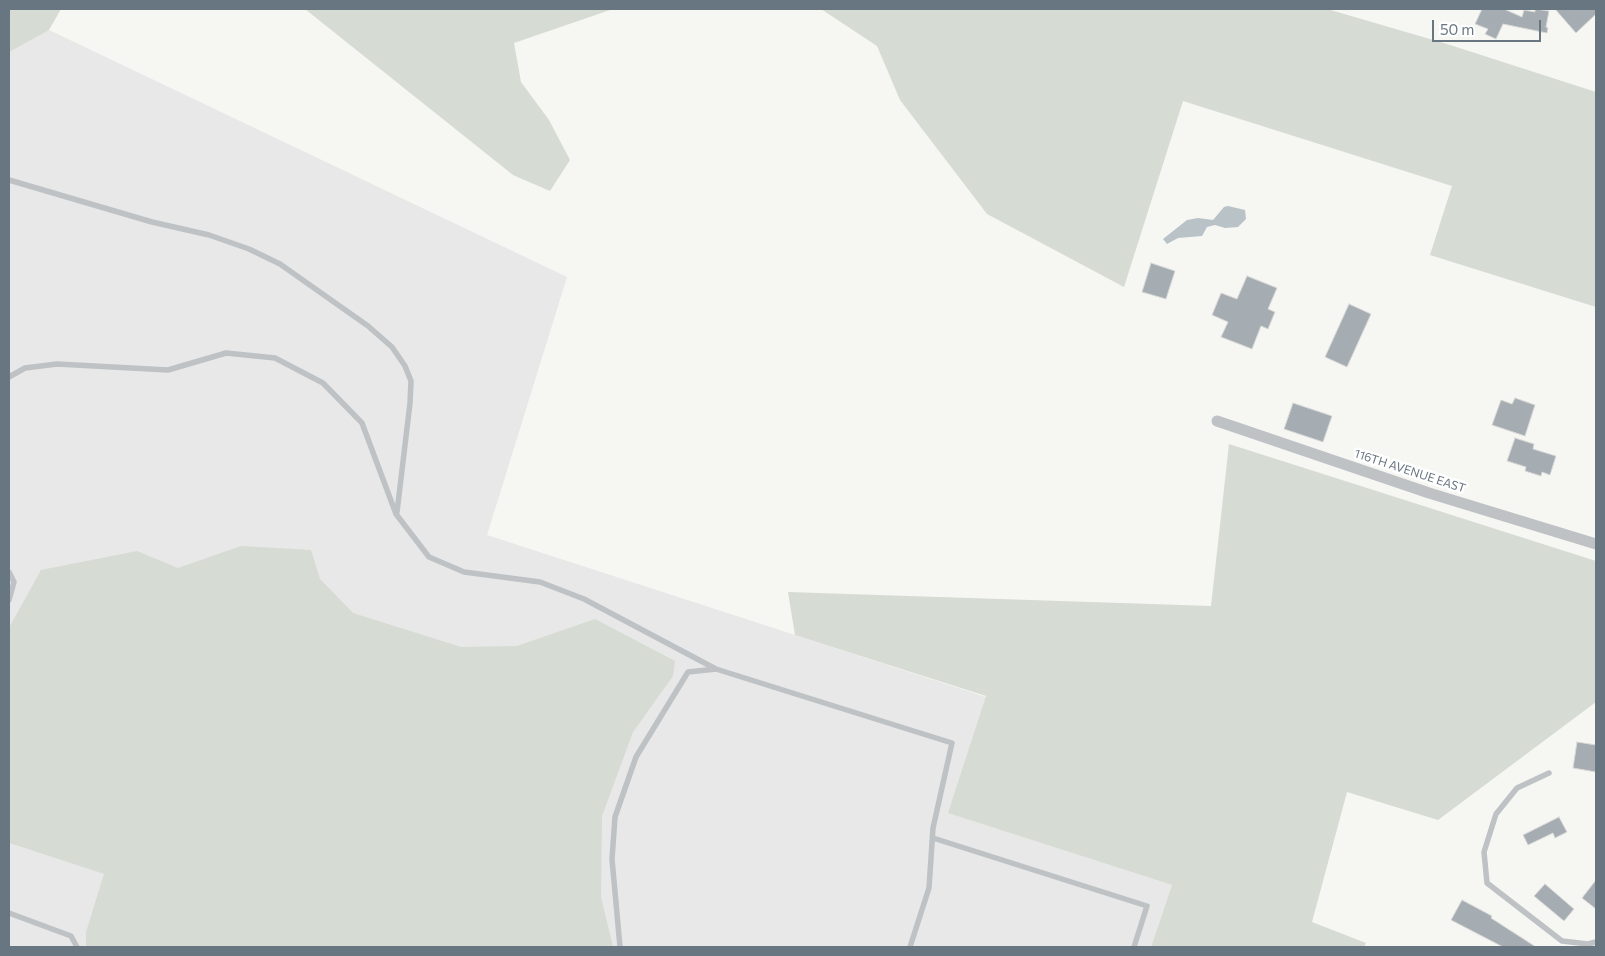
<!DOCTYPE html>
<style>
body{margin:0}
#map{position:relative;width:1605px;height:956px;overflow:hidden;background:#f6f6f3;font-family:Commissioner,sans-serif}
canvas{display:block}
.frame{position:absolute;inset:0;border:10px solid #687681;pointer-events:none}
.scale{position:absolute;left:1432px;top:20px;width:109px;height:22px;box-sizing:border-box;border:2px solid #687681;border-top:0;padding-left:6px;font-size:15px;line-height:18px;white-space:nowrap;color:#687681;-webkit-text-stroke:4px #fff;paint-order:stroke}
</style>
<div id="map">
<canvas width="1605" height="956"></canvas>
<div class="frame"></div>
<div class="scale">50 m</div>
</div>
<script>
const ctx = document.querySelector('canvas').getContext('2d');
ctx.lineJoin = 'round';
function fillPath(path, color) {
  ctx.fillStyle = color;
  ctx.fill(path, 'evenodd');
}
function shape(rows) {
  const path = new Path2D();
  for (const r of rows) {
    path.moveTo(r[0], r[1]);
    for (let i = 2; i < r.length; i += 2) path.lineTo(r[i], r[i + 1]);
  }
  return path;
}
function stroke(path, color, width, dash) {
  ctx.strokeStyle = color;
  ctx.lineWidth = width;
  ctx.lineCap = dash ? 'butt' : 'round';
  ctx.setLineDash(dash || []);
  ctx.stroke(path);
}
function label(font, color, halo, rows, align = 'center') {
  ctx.font = font + ' Commissioner,sans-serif';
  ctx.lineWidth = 5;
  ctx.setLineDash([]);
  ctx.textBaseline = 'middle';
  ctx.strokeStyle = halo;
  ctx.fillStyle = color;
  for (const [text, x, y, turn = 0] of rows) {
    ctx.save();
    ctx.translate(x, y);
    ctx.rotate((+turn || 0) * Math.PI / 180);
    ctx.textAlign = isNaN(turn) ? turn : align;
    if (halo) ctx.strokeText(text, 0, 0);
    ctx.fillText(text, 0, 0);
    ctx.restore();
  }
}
const built = shape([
 [49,30,567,277,487,535,986,697,949,813,1172,885,1151,947,489,947,9,649,9,44],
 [9,843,329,947,9,947]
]);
const green = shape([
 [9,9,61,9,49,30,9,52],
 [305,9,613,9,514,43,521,82,549,120,570,160,550,191,513,175],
 [821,9,1327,9,1447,44,1596,92,1596,307,1430,255,1452,186,1183,101,1124,287,987,214,900,100,877,46],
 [1229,444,1596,561,1596,702,1438,820,1347,792,1312,922,1366,943,1364,947,1151,947,1172,885,948,813,986,696,795,635,788,592,1211,606],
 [241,546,311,550,320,579,353,613,461,647,517,646,595,619,675,661,673,676,633,732,602,816,601,897,613,947,86,947,86,932,104,874,9,843,9,628,41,570,137,551,178,568]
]);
const water = shape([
 [1228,206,1245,210,1246,219,1238,227,1225,228,1215,225,1207,227,1202,236,1178,238,1167,244,1163,239,1187,220,1198,218,1213,220,1224,207]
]);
const building = shape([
 [1482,9,1504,9,1522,17,1524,10,1535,12,1535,9,1549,11,1546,27,1548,28,1547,33,1503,24,1496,39,1485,34,1488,29,1475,24,1482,9],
 [1555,9,1596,9,1596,14,1576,33,1555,9],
 [1151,263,1175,271,1166,299,1142,292,1151,263],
 [1247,276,1277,288,1268,309,1275,312,1268,329,1261,326,1252,349,1221,337,1228,322,1212,315,1221,293,1237,299,1247,276],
 [1349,304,1371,314,1347,367,1325,357,1349,304],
 [1515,398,1535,405,1525,436,1492,425,1501,400,1512,404,1515,398],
 [1293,403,1332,416,1323,442,1284,429,1293,403],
 [1515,438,1534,444,1533,449,1556,456,1550,475,1542,472,1541,476,1525,471,1526,467,1507,461,1515,438],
 [1577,742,1596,745,1596,772,1573,768,1577,742],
 [1559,817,1567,832,1555,838,1553,833,1528,845,1523,835,1559,817],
 [1596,880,1596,909,1582,898,1596,880],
 [1545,884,1574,909,1564,921,1534,896,1545,884],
 [1462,900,1492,916,1491,918,1536,947,1503,947,1451,920,1462,900]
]);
const service = shape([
 [9,180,152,222,209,235,249,249,280,264,368,326,392,347,405,366,411,381,410,403,397,512],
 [9,377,25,368,57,364,168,370,226,353,275,358,323,383,362,423,396,514,429,557,464,572,540,582,584,599,716,669],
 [9,572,14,582,9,600],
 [1549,773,1517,788,1496,814,1484,852,1487,883,1562,941,1588,944,1596,942],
 [933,838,1147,906,1134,947],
 [9,913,71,936,77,947],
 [620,947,612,859,615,817,636,757,688,672,716,669,952,743,933,828,929,888,910,947]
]);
const minor = shape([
 [1217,421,1429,493,1596,544]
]);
const streetNames = [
 ["116TH AVENUE EAST",1410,471,18]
];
fillPath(built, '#e7e8e7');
fillPath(green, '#d6dbd3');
fillPath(water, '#b9c2c7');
fillPath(building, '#a6adb2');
stroke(building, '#d8d8d6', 1);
stroke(service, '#bec2c5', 5.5);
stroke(minor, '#bec2c5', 11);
label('12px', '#687681', '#fff', streetNames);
</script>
